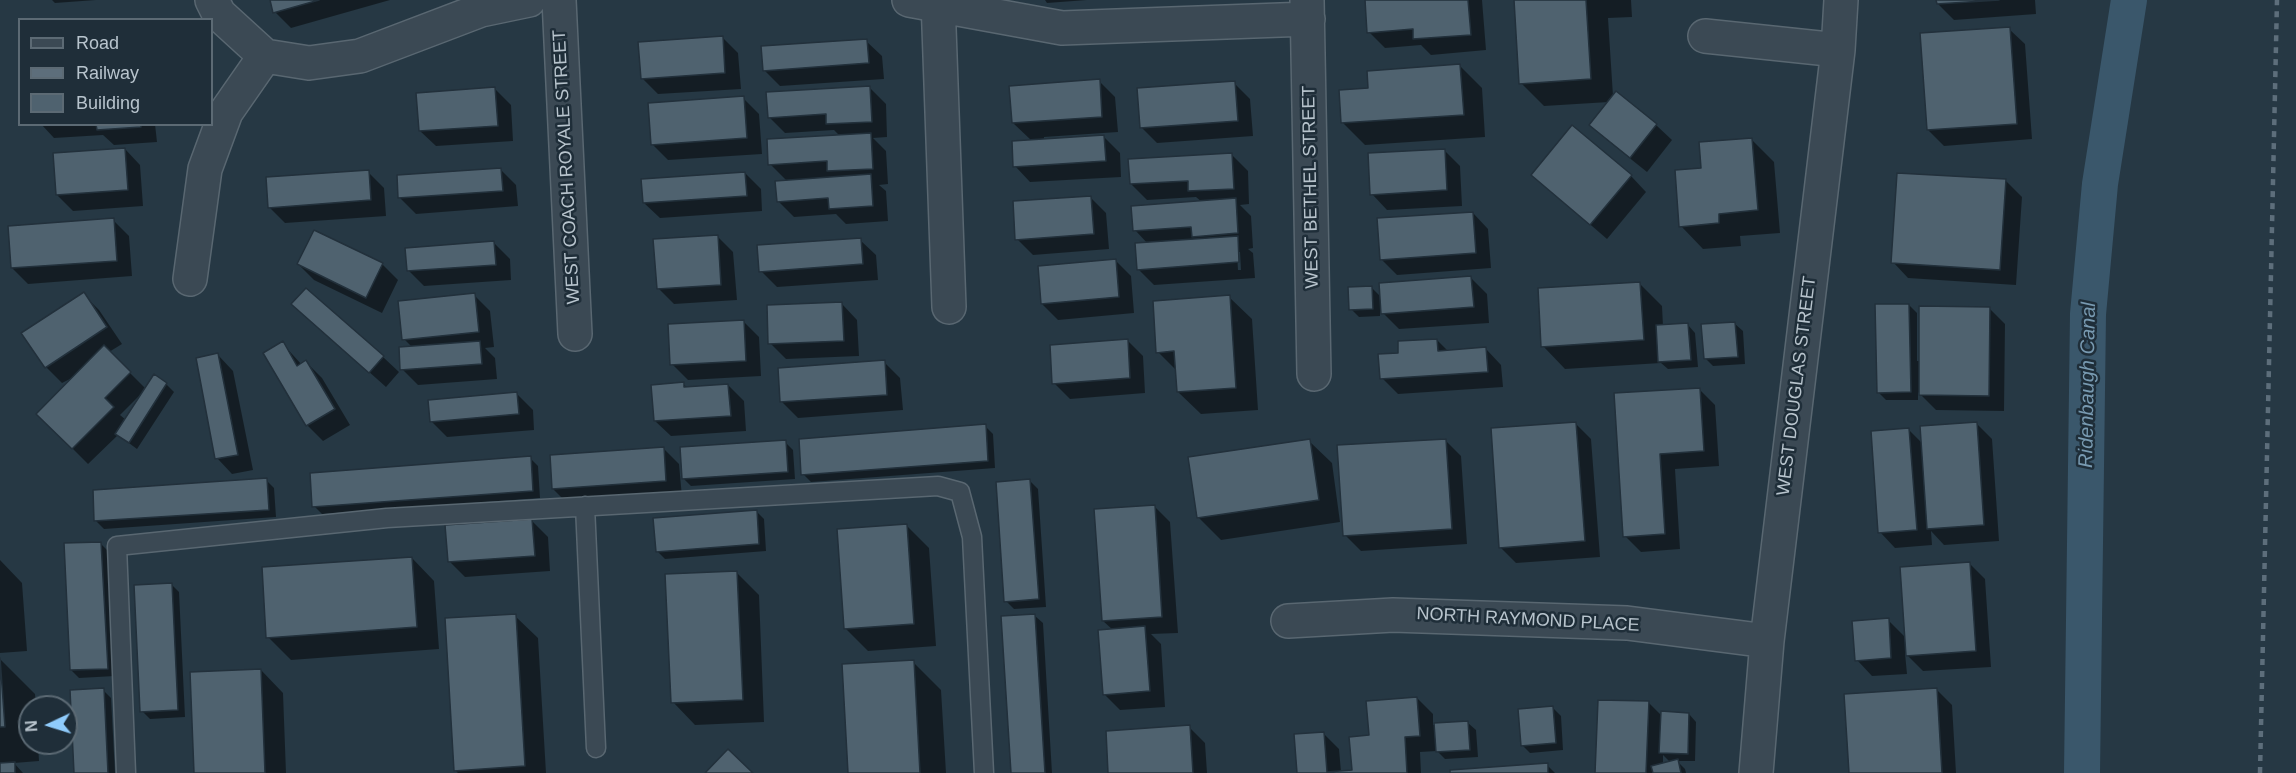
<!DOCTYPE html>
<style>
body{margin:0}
#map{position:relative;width:2296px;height:773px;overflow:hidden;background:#263844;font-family:Arial,sans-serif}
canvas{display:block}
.legend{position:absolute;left:18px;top:18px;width:195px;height:108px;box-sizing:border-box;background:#1f2e39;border:2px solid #5c6a74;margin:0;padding:8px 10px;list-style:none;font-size:18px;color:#b8c4cd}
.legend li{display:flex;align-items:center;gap:12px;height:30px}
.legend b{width:30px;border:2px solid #5c6a74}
.north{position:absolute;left:18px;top:695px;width:60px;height:60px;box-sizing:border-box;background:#1f2e39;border:2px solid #5c6a74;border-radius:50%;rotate:266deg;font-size:16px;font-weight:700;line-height:24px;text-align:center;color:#b8c4cd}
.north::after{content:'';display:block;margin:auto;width:21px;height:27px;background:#8fcbfb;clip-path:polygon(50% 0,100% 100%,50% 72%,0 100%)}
</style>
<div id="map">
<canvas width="2296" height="773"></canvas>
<ul class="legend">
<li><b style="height:8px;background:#3b4954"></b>Road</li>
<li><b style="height:8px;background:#5d6e7b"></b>Railway</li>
<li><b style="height:16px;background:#4f626f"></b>Building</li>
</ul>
<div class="north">N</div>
</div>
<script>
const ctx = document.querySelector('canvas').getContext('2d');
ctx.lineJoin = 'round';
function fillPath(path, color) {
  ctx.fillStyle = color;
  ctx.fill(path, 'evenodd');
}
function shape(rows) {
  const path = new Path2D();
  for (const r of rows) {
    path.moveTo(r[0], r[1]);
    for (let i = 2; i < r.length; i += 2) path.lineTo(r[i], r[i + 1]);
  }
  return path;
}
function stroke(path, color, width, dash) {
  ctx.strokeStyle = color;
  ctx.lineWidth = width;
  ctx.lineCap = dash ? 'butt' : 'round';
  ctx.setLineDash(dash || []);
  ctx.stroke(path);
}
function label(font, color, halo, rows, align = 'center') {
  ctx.font = font + ' Arial,sans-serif';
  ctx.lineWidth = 5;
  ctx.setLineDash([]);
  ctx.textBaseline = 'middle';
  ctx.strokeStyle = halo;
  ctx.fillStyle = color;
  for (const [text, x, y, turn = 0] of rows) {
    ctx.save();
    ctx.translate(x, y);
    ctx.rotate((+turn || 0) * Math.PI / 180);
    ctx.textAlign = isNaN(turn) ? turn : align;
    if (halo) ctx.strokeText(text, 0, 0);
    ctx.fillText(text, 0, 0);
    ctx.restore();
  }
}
const shadow = shape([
 [52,0,96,0,55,3],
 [272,0,390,0,291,28,275,12],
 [1045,0,1087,0,1047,3],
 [1367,0,1482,0,1486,50,1431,55,1421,45,1385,48,1369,32],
 [1515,0,1631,0,1632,17,1608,18,1613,96,1656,125,1672,140,1647,172,1607,140,1591,125,1609,102,1544,106,1521,83],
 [1938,0,2035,0,2036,14,1954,20,1938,4],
 [2009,29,2025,44,2032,139,1944,146,1928,130],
 [722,37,738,53,741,89,658,94,643,79],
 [866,41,882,56,884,79,780,86,764,70],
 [1460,66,1482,88,1485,137,1365,145,1343,123,1369,90],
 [1099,81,1115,97,1118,132,1044,137,1044,140,1104,137,1120,153,1121,177,1030,182,1015,166,1032,141,1013,123],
 [1234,83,1250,99,1253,136,1157,143,1141,127],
 [870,88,886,104,887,137,873,138,886,151,888,184,879,185,886,191,888,221,846,224,836,214,794,217,778,201,787,181,770,164,841,137,834,130,785,133,769,117],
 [495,89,511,105,513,141,436,146,420,131],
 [743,98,759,114,762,154,668,160,652,144],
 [41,124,155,124,157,142,114,145,103,135,54,138],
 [1751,139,1774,162,1780,233,1740,236,1741,246,1703,249,1681,226,1703,169],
 [125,149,140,165,143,206,73,211,57,195],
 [1444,150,1460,166,1462,206,1387,210,1372,194],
 [1232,155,1248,171,1249,204,1240,205,1251,216,1253,248,1248,249,1253,253,1255,278,1154,285,1138,269,1148,244,1135,230,1202,202,1196,197,1147,200,1131,184],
 [1237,252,1240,252,1241,270,1238,270],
 [500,169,516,185,518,206,416,214,400,198],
 [368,172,384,188,386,216,285,223,269,207],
 [745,173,761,189,762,211,660,218,644,203],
 [1533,175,1631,176,1646,192,1607,239],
 [2006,181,2022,197,2016,285,1908,278,1893,262],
 [1090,197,1106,213,1109,249,1033,255,1017,239],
 [1473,213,1488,229,1491,268,1397,275,1381,259],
 [113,220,129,236,132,276,28,284,12,268],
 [717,236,733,252,737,300,674,304,658,288],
 [860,240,876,255,878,280,777,287,761,271],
 [494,243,510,259,511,280,424,286,408,270],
 [1115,260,1131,276,1134,313,1058,320,1042,304],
 [298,264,382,264,398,280,382,313,314,280],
 [1471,278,1487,294,1489,323,1399,329,1380,310,1380,316,1359,317,1351,309,1371,287,1382,298],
 [1639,283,1662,306,1663,326,1688,325,1695,333,1698,367,1668,369,1661,363,1565,369,1543,346],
 [83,294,99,310,122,344,109,352,146,389,166,384,174,392,137,449,118,435,88,464,38,414,76,376,62,383,46,367,24,333],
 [142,393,126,420,120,415],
 [474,295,490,311,494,347,485,348,495,358,497,379,418,385,402,369,412,347,404,339],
 [1229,297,1252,319,1258,410,1201,414,1178,392,1177,371,1158,352],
 [293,304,383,357,399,372,386,387],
 [842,304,857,320,859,356,786,359,770,343],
 [1909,305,1917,313,1917,361,1920,361,1989,308,2005,324,2004,411,1936,410,1918,392,1918,400,1886,400,1878,392],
 [743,321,759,337,761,376,688,380,672,364],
 [1735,324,1743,331,1745,364,1713,366,1705,358],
 [1127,340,1143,356,1145,393,1070,399,1054,383],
 [1437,340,1448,351,1486,349,1501,365,1503,387,1398,394,1382,378,1400,354],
 [282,343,302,365,306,362,322,378,350,425,323,441,307,425],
 [218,355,233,371,253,470,232,474,217,458],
 [884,362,900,378,903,410,798,418,782,402],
 [683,384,688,388,728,385,744,401,746,431,671,436,655,421],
 [1699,389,1715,405,1719,466,1675,469,1680,549,1641,552,1625,536,1616,395],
 [517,394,533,410,534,430,447,437,431,421],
 [1976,423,1992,439,1999,541,1944,545,1931,531,1932,545,1895,548,1880,532,1909,430,1922,443],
 [1576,424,1591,439,1600,557,1516,563,1500,547],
 [985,426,993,434,995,468,811,482,803,474],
 [1445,440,1461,456,1467,544,1361,551,1345,535],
 [1309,441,1332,463,1340,522,1221,540,1198,517],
 [785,442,793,450,795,479,691,486,681,476],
 [663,448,679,464,682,497,569,505,553,489],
 [530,458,538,466,540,498,322,514,314,506],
 [266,480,274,488,276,517,104,529,96,521],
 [1030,481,1038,489,1046,607,1014,609,1006,601],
 [1154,506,1170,522,1178,633,1151,634,1161,644,1165,707,1120,710,1104,694,1113,630,1103,621],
 [756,511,764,519,766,551,665,559,657,551],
 [532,521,548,537,550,571,465,577,449,561],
 [907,526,929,548,936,646,868,651,845,628],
 [100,543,108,551,115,676,79,678,71,670],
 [412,558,434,581,439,649,291,660,268,637],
 [0,560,22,583,27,651,0,653],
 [1969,563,1985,579,1991,667,1923,671,1905,653,1907,674,1872,676,1857,660,1888,620,1906,638],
 [736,572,759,595,764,722,695,725,673,702],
 [171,584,179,592,185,717,150,719,142,711],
 [515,616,538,638,546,773,458,773,455,770],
 [1035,616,1043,623,1052,773,1012,773],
 [0,659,35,694,36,707,30,707,30,743,38,743,39,761,14,763,23,773,0,773],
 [913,662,941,690,946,773,850,773],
 [261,670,283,693,286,773,195,773],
 [1936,689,1952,705,1956,773,1850,773],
 [103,690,111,698,115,773,76,773],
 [1417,698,1433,714,1433,725,1468,723,1476,730,1478,757,1445,759,1437,751,1420,752,1421,773,1299,773,1324,734,1339,749,1341,772,1353,771,1371,736],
 [1649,703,1662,716,1689,714,1696,722,1695,761,1677,761,1685,769,1686,773,1596,773],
 [1663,755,1671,763,1663,765],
 [1553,708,1561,716,1563,750,1530,753,1522,745],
 [1189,727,1205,743,1207,773,1110,773],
 [1547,765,1555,773,1451,773]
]);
const canal = shape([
 [2082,773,2088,314,2100,184,2129,0]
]);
const building = shape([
 [270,0,319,0,273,13,270,0],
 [1365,0,1468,0,1471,35,1413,39,1413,29,1367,33,1365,0],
 [1514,0,1586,0,1591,79,1519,84,1514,0],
 [1936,0,1999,0,1937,4,1936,0],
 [2010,27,2017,124,1927,130,1920,33,2010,27],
 [723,36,725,73,641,79,638,42,723,36],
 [867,39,869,63,763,71,761,46,867,39],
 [1460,64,1464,115,1341,123,1339,90,1368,88,1367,71,1460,64],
 [1100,79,1102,117,1012,123,1009,86,1100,79],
 [1235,81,1238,121,1140,128,1137,88,1235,81],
 [870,86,872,122,826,124,826,114,768,118,766,92,870,86],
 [495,87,498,126,419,131,416,93,495,87],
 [1616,91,1657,124,1630,158,1589,125,1616,91],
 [744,96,747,138,651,145,648,103,744,96],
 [96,124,141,124,141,127,97,130,96,124],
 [1572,125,1632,175,1590,225,1531,175,1572,125],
 [871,133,873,169,827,171,827,161,768,165,767,139,871,133],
 [1104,135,1106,161,1013,167,1012,141,1104,135],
 [1752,138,1758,210,1719,214,1719,223,1679,227,1675,170,1701,168,1699,142,1752,138],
 [125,148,128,190,56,195,53,153,125,148],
 [1445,149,1447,190,1370,195,1368,153,1445,149],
 [1232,153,1234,189,1188,191,1188,181,1130,184,1128,159,1232,153],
 [501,168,503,191,398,198,397,175,501,168],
 [369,170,371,200,268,208,266,177,369,170],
 [745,172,747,196,643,203,641,179,745,172],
 [1897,173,2006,179,2000,270,1891,263,1897,173],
 [871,174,873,206,829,209,828,198,777,202,775,181,871,174],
 [1091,196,1094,234,1015,240,1013,201,1091,196],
 [1236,198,1238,233,1192,237,1191,227,1133,231,1131,206,1236,198],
 [1473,212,1476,253,1380,260,1377,218,1473,212],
 [114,218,117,261,11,268,8,226,114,218],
 [314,230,383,263,366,298,297,264,314,230],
 [718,235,721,285,657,289,653,239,718,235],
 [1238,236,1239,262,1137,270,1135,243,1238,236],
 [861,238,863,264,759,272,757,245,861,238],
 [494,241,496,265,407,271,405,248,494,241],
 [1116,259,1119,297,1041,304,1038,266,1116,259],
 [1471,276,1474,307,1381,314,1379,283,1471,276],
 [1640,282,1644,340,1541,347,1538,288,1640,282],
 [1372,286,1373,309,1349,310,1348,287,1372,286],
 [306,288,384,356,369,373,291,304,306,288],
 [84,292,107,327,45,368,21,333,84,292],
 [475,293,479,332,402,340,398,301,475,293],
 [1230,295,1236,388,1177,392,1174,351,1156,353,1153,301,1230,295],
 [842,302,844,341,768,344,767,305,842,302],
 [1875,304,1909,304,1911,392,1877,393,1875,304],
 [1919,306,1990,307,1989,396,1919,395,1919,306],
 [744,320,746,361,670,365,668,324,744,320],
 [1735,322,1738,357,1704,359,1701,324,1735,322],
 [1688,323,1691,360,1658,362,1656,325,1688,323],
 [1128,339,1130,378,1052,384,1050,345,1128,339],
 [1437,339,1438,351,1486,347,1488,372,1380,379,1378,354,1398,353,1398,341,1437,339],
 [283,341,297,366,306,360,335,409,306,426,263,353,283,341],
 [480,341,482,364,400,370,399,347,480,341],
 [104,345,131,372,105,398,114,407,72,449,36,414,104,345],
 [218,353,238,455,215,459,196,358,218,353],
 [885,360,887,395,780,402,778,368,885,360],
 [154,374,167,383,129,443,115,434,154,374],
 [684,382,684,387,728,384,731,416,654,421,651,385,684,382],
 [1700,388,1704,451,1660,454,1665,534,1623,537,1614,393,1700,388],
 [517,392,519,414,430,422,428,400,517,392],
 [1576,422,1585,541,1499,548,1491,428,1576,422],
 [1977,422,1984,525,1927,529,1920,426,1977,422],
 [986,424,988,461,801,475,799,439,986,424],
 [1909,428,1917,530,1878,533,1871,431,1909,428],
 [1310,439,1319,500,1197,518,1188,457,1310,439],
 [1446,439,1452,529,1343,536,1337,445,1446,439],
 [786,440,788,472,682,479,680,447,786,440],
 [664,447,666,481,552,489,550,455,664,447],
 [531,456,533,491,312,507,310,473,531,456],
 [267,478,269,510,94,521,93,490,267,478],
 [1030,479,1039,599,1004,602,996,482,1030,479],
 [1155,505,1162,617,1102,621,1094,509,1155,505],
 [757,510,759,544,656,552,653,518,757,510],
 [532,519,535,556,448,562,445,525,532,519],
 [907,524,914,624,844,629,837,529,907,524],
 [101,542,108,669,70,670,64,543,101,542],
 [412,557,417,627,266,638,262,567,412,557],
 [1970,562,1976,651,1906,656,1900,567,1970,562],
 [737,571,743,700,671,703,665,574,737,571],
 [172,583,178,710,140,712,134,585,172,583],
 [516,614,525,766,454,771,445,618,516,614],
 [1035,614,1045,773,1011,773,1001,616,1035,614],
 [1889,618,1891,658,1855,661,1852,621,1889,618],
 [1145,626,1150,691,1103,695,1098,630,1145,626],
 [0,658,5,727,0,727,0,658],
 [914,660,920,773,848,773,842,664,914,660],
 [261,669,265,773,194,773,190,672,261,669],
 [104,688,108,773,74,773,70,690,104,688],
 [1937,688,1942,773,1849,773,1844,694,1937,688],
 [1417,697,1420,736,1405,737,1407,773,1297,773,1294,734,1324,732,1327,772,1352,770,1349,737,1369,735,1366,701,1417,697],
 [1598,700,1649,701,1646,773,1595,773,1598,700],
 [1553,706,1556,743,1521,746,1518,709,1553,706],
 [1661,711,1689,713,1688,754,1659,753,1661,711],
 [1468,721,1470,750,1436,752,1434,723,1468,721],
 [1190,725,1193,773,1108,773,1106,731,1190,725],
 [728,749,753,773,705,773,728,749],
 [1678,759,1681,773,1653,773,1651,766,1678,759],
 [15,762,15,773,0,773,0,763,15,762],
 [1548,763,1548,773,1450,773,1450,770,1548,763]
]);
const lane = shape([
 [585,506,596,748],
 [126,773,117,546,387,518,938,486,960,492,972,537,984,773]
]);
const street = shape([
 [212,0,219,14,265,56,309,63,360,56,481,10,529,0],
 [559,0,575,334],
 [909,0,1062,28,1308,19],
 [938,0,949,307],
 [1307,0,1314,374],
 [1705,36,1838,50],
 [190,279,205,169,226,112,265,56],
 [1288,621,1393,615,1627,623,1767,641],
 [1756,773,1767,641,1838,50,1841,0]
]);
const rail = shape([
 [2260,773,2277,0]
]);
const streetNames = [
 ["WEST COACH ROYALE STREET",567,167,-93],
 ["WEST BETHEL STREET",1311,187,-91],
 ["WEST DOUGLAS STREET",1797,386,-83],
 ["NORTH RAYMOND PLACE",1528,620,3]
];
const waterNames = [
 ["Ridenbaugh Canal",2088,385,-89]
];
fillPath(shadow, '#0007');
stroke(canal, '#3a576b', 36);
fillPath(building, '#4f626f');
stroke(building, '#22303b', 1.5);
stroke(lane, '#596771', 21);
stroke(street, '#596771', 36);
stroke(lane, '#3b4954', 18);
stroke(street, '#3b4954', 33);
stroke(rail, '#5d6e7b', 4.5, [6, 6]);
label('18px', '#b8c4cd', '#1f2e39', streetNames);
label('italic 20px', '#789ab1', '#1f2e39', waterNames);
</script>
